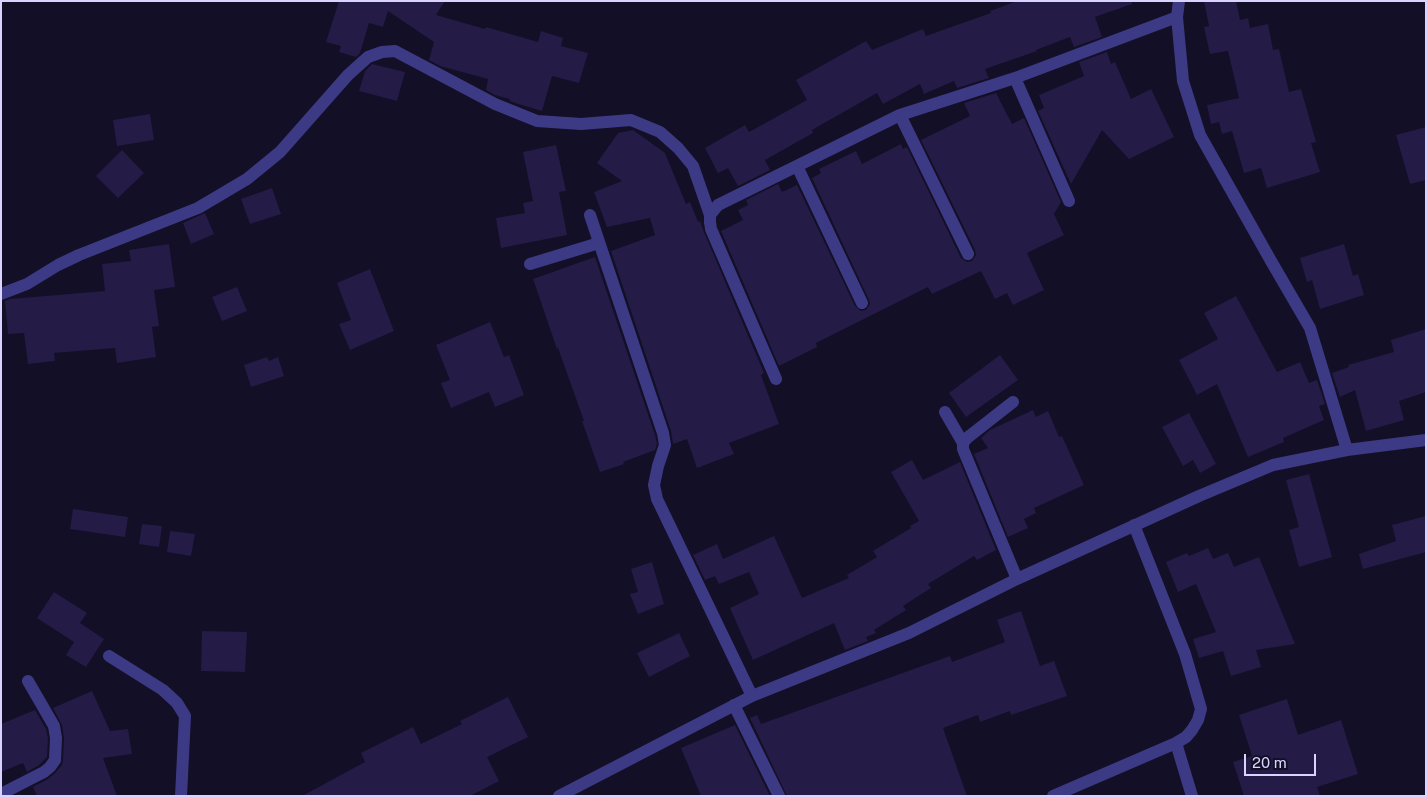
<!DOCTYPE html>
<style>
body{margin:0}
#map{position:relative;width:1427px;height:797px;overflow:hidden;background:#130f26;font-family:"Public Sans",sans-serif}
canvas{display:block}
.frame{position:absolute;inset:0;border:2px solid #d9d4ff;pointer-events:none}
.scale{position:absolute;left:1244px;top:754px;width:72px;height:22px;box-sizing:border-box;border:2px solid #d9d4ff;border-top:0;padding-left:6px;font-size:15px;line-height:18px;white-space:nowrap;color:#d9d4ff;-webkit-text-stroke:4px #130f26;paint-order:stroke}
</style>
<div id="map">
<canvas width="1427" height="797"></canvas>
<div class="frame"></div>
<div class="scale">20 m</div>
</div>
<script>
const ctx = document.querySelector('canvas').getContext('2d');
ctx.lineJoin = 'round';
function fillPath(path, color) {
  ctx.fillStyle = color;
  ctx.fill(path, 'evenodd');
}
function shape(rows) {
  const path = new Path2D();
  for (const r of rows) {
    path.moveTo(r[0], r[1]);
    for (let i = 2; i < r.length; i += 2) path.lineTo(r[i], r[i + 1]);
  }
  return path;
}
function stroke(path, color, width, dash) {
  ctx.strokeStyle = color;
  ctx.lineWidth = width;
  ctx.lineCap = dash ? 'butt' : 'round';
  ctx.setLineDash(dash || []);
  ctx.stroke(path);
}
const building = shape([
 [339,1,445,1,436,15,485,29,486,27,538,42,541,31,563,38,561,46,588,53,579,83,552,76,542,111,515,103,510,101,510,99,495,95,486,90,488,79,440,66,429,60,434,42,388,11,383,27,369,23,360,53,356,57,339,52,341,46,326,42],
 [1017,1,1132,1,1132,4,1095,17,1102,37,1074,47,1070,37,1036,50,1037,51,985,69,989,78,957,88,954,81,924,94,920,84,883,104,877,93,812,130,813,133,765,160,770,170,738,186,728,168,718,173,705,148,745,125,749,132,807,100,796,80,866,41,872,50,923,29,926,36,991,13,990,11],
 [1204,1,1236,1,1240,20,1248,18,1250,28,1268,24,1273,50,1279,49,1289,92,1301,89,1316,142,1311,143,1320,172,1267,188,1261,168,1244,173,1232,131,1222,134,1219,122,1211,124,1207,105,1239,98,1228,51,1210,54,1204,27,1209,26],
 [1107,52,1111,64,1115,62,1131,99,1151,89,1174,137,1129,159,1102,130,1071,184,1038,111,1044,108,1039,95,1084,76,1079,62],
 [372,64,405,72,397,101,359,91,365,71],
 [996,93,1012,124,1024,118,1061,202,1054,214,1064,235,1027,253,1044,290,1013,305,1007,293,995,299,981,271,932,294,928,287,816,343,817,347,779,366,721,231,743,220,738,210,748,205,746,200,778,184,782,192,797,185,855,306,861,311,866,310,870,304,869,300,812,178,821,173,819,169,856,151,862,164,901,144,903,149,907,147,961,258,967,262,972,261,976,255,975,250,921,140,970,116,964,103],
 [150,114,154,140,117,146,113,120],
 [1426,127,1426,180,1410,184,1396,135],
 [633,130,665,153,686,204,690,202,698,222,700,221,704,232,764,373,761,375,779,424,729,443,734,454,697,468,687,439,673,444,671,431,611,251,655,235,650,218,607,227,594,192,622,181,597,163,618,133],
 [556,145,566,191,559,192,567,235,501,248,496,218,525,213,523,203,533,201,523,152],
 [122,150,144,173,118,198,96,176],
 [272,188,281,214,250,224,241,199],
 [205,213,214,234,191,244,183,223],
 [169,244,175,287,154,290,159,326,152,327,156,357,117,363,115,348,54,353,55,361,28,364,24,333,8,334,5,301,10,299,105,291,102,264,131,261,129,250],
 [1344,244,1353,276,1358,274,1364,295,1320,309,1312,280,1307,282,1300,258],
 [595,257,655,435,657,444,655,450,623,462,624,464,600,472,582,421,584,421,558,348,557,349,533,279],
 [370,269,394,331,350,350,339,324,351,320,337,283],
 [237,287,247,311,222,321,212,297],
 [1236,296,1277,372,1300,362,1309,383,1317,380,1325,404,1319,406,1324,420,1283,438,1284,442,1248,457,1217,384,1197,395,1179,360,1218,339,1204,313],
 [490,322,504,357,509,355,524,395,495,407,489,392,451,408,441,383,450,380,436,345],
 [1426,329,1426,392,1399,401,1404,420,1366,431,1355,390,1340,397,1332,373,1349,367,1348,365,1394,352,1391,340],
 [1000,355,1018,380,966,417,949,393],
 [267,357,269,361,278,357,284,376,251,387,244,365],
 [1033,410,1036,417,1048,411,1059,437,1062,436,1084,485,1034,508,1036,513,1024,519,1028,528,1008,537,974,454,988,448,981,438,990,430],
 [1189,413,1216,464,1200,473,1193,460,1183,466,1162,427],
 [912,460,923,480,960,462,996,550,977,560,974,556,928,584,931,588,903,606,906,610,874,630,876,633,866,637,868,641,845,650,834,623,753,660,730,608,759,594,749,572,719,584,715,576,705,580,693,555,717,544,723,559,774,536,802,598,849,578,847,575,877,557,873,551,911,528,910,526,919,521,891,472],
 [1309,474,1332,557,1299,567,1289,530,1299,527,1286,480],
 [73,509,128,517,125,537,70,529],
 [1426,516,1426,552,1363,569,1359,554,1396,541,1392,525],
 [142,524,162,526,159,547,139,544],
 [170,531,195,534,191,556,167,552],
 [1208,548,1213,559,1228,553,1234,567,1259,557,1295,644,1256,650,1261,667,1231,676,1223,651,1199,658,1193,639,1216,632,1196,584,1178,592,1166,562,1187,553,1189,556],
 [652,562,664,604,638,614,630,594,638,592,631,569],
 [54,592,87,613,80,623,104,639,86,667,66,655,74,642,37,618],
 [1021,611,1040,666,1054,661,1067,696,1011,715,1010,711,980,722,978,715,943,728,967,796,787,796,750,718,757,715,761,724,950,656,952,662,1005,642,997,620],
 [202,631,247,632,245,672,201,671],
 [679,633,690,656,649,677,637,653],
 [92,691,110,731,128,729,132,754,103,758,117,796,37,796,33,787,48,779,55,773,62,765,63,760,64,738,62,725,53,708],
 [508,697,528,737,487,757,499,781,470,796,302,796,365,762,361,753,413,727,421,744,462,724,460,721],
 [1287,699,1298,735,1341,720,1358,774,1317,787,1320,796,1244,796,1233,762,1252,756,1239,715],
 [35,710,46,729,48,738,47,757,39,765,27,772,23,763,1,772,1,724],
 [735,725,770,796,701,796,681,748]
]);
const minor = shape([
 [1179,1,1177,17,1183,81,1200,135,1271,261,1310,328,1347,450],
 [1015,78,1069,201],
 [900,115,968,254],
 [797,166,862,303],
 [590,215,663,433,665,445,658,466,654,485,657,499,752,696],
 [530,264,599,243],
 [1,294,27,284,58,265,79,255,198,208,247,179,280,152,348,75,368,57,382,52,395,51,495,104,537,121,581,124,631,120,660,132,678,148,693,166,710,215],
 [776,379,711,229,710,222,710,215,718,205,900,115,1015,78,1177,17],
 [1013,402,967,438,963,443,963,449,1017,579],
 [945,412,963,443],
 [1134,525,1185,654,1201,709,1198,720,1192,730,1186,737,1176,743,1192,796],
 [109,656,163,690,177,703,185,716,181,796],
 [734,705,779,796],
 [1,794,44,772,50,767,55,760,56,738,54,726,28,681],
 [559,796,752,696,909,633,1017,579,1199,496,1273,465,1347,450,1426,440],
 [1053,796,1176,743]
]);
fillPath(building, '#241b47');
stroke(minor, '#3d3a85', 12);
</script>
